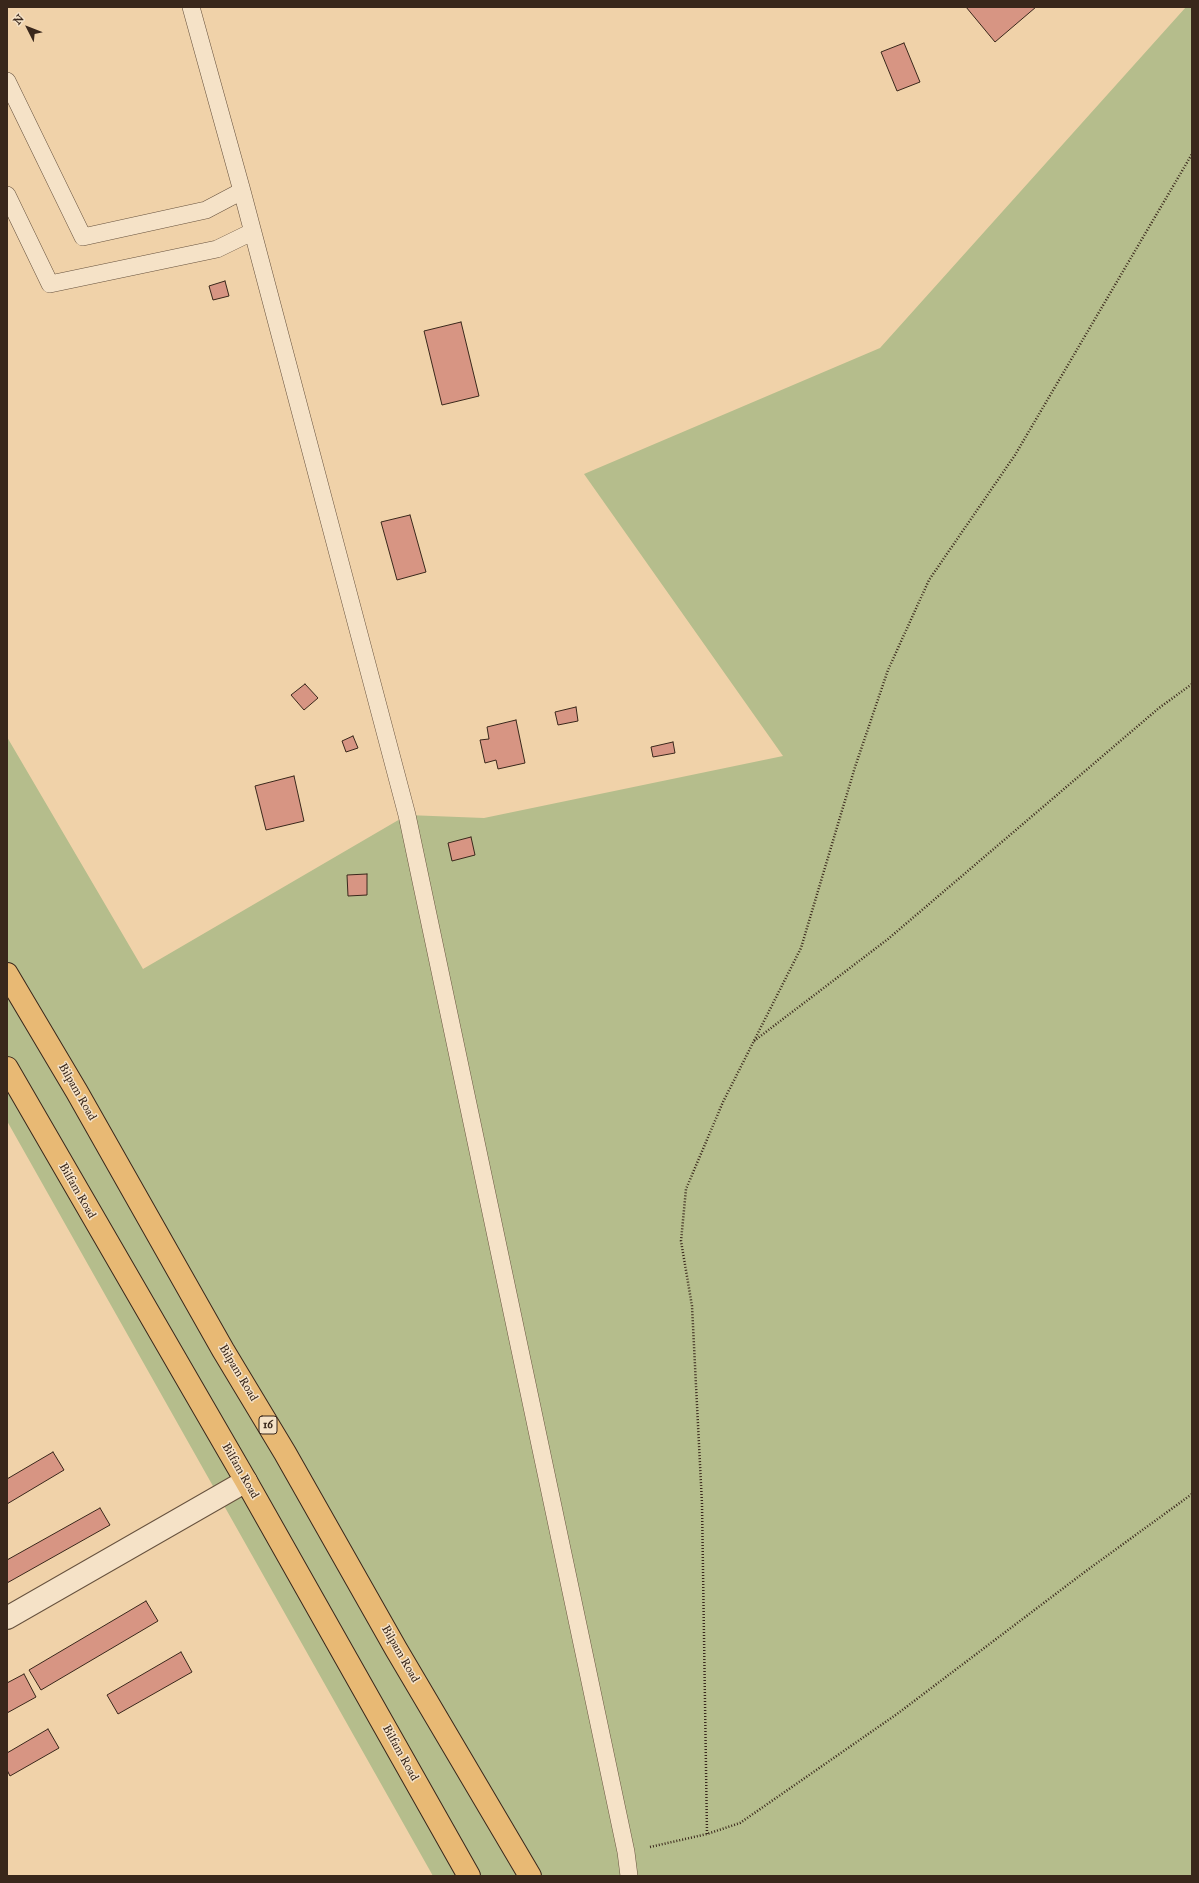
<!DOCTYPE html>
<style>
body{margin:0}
#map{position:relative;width:1199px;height:1883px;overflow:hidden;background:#f0d2a9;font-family:"IM FELL Great Primer",serif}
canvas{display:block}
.frame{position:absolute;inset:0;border:8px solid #39271b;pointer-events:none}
.north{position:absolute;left:8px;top:8px;width:40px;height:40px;-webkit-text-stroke:3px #f5e2c7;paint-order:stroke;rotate:312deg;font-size:11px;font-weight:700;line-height:16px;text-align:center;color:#39271b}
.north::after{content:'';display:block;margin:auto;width:14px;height:18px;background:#39271b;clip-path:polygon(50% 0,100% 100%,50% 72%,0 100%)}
</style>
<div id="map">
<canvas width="1199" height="1883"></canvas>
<div class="frame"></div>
<div class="north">N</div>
</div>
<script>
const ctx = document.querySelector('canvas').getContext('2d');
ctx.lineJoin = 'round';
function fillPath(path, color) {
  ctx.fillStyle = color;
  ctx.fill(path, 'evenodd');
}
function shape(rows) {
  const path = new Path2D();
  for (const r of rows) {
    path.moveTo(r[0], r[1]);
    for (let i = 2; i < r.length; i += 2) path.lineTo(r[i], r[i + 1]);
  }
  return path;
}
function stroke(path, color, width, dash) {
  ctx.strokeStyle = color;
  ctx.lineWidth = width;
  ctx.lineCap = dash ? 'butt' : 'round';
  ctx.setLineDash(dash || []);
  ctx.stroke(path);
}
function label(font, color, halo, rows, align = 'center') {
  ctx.font = font + ' "IM FELL Great Primer",serif';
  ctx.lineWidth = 3;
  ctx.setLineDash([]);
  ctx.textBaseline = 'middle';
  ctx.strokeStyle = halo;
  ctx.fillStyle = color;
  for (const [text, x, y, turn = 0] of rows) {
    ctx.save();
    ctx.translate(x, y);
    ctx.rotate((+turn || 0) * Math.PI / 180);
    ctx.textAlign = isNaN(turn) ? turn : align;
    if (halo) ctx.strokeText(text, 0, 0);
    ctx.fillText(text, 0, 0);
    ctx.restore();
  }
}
const green = shape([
 [1186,7,1192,7,1192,1876,433,1876,7,1121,7,737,143,969,407,815,484,818,783,756,584,474,880,348]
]);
const building = shape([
 [966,7,1036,7,995,42,966,7],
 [904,43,920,82,897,91,881,52,904,43],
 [225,281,229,296,213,300,209,286,225,281],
 [461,322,479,396,442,405,424,331,461,322],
 [410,515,426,572,397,580,381,522,410,515],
 [305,684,318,698,304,710,291,695,305,684],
 [576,707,578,721,558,725,555,712,576,707],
 [516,720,525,763,498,769,496,760,485,763,480,740,489,739,487,727,516,720],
 [353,736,358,748,346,752,342,741,353,736],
 [673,742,675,753,653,757,651,747,673,742],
 [294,776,304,821,266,830,255,786,294,776],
 [471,837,475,855,452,861,448,843,471,837],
 [367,874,367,895,348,896,347,875,367,874],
 [53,1452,64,1470,7,1504,7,1479,53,1452],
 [100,1508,110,1525,7,1583,7,1560,100,1508],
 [146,1601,158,1621,41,1690,29,1670,146,1601],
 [181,1652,192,1672,118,1714,107,1695,181,1652],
 [24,1674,36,1697,7,1713,7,1683,24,1674],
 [48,1729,59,1748,10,1776,7,1770,7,1753,48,1729]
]);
const path = shape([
 [754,1041,888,939,1159,708,1192,684],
 [707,1834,702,1504,692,1306,681,1241,686,1189,723,1102,801,948,855,767,888,670,929,580,1015,455,1192,154],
 [650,1847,707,1834,740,1823,897,1714,1086,1571,1192,1494]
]);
const lane = shape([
 [191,7,242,191,407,815,626,1852,629,1876],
 [7,81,83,237,206,210,242,191],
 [7,195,50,284,217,249,252,232]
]);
const street = shape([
 [7,1618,246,1481]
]);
const primary = shape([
 [7,974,77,1092,223,1350,285,1453,396,1649,530,1876],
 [7,1068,246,1481,469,1876]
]);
const shields = [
 [268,1425,18]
];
const shieldNames = [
 ["16",268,1425]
];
const streetNames = [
 ["Bilpam Road",77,1092,60],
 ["Bilfam Road",77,1191,60],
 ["Bilpam Road",238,1373,59],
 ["Bilfam Road",240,1471,60],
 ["Bilpam Road",400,1654,60],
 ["Bilfam Road",400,1753,61]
];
fillPath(green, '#b5bd8c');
fillPath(building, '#d79583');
stroke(building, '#39271b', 1);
stroke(lane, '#67523e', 18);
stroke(street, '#67523e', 24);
stroke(primary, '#39271b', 24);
stroke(path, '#39271b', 2.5, [1, 2]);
stroke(lane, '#f5e2c7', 17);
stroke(street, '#f5e2c7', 22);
stroke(primary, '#e8b974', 22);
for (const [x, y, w] of shields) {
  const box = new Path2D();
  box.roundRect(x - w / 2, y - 9, w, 18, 3);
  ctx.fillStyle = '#f5e2c7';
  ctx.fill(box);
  stroke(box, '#39271b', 1);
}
label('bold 11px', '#39271b', null, shieldNames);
label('12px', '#39271b', '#f5e2c7', streetNames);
</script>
